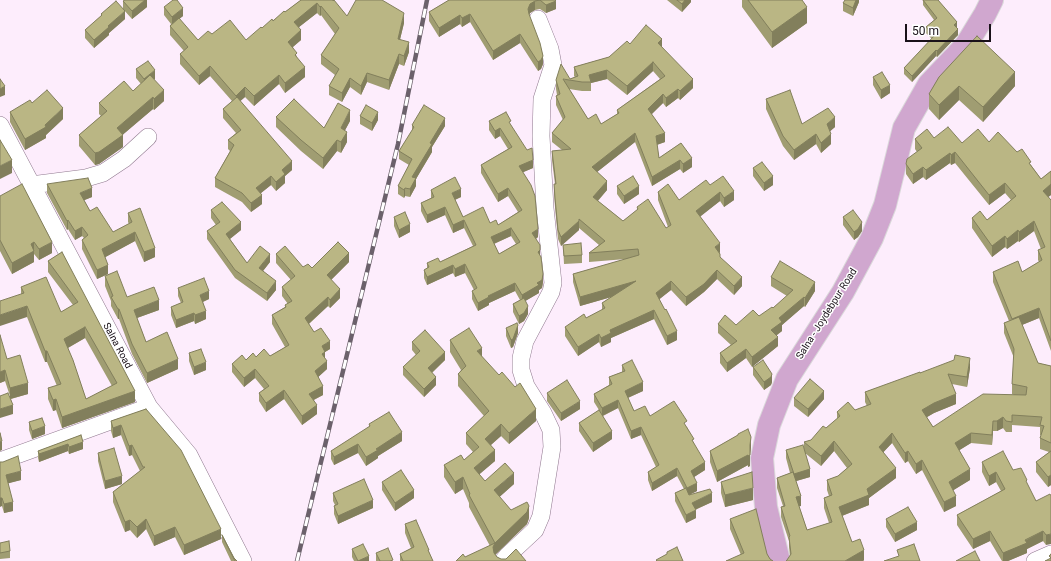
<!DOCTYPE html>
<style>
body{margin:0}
#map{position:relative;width:1051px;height:561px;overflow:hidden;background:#fdedfc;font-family:Roboto,sans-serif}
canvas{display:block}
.scale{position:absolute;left:905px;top:24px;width:86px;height:18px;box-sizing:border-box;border:2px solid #191119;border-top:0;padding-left:5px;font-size:12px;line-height:14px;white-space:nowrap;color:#191119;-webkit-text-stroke:3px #fff;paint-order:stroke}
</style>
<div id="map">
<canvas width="1051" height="561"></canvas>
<div class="scale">50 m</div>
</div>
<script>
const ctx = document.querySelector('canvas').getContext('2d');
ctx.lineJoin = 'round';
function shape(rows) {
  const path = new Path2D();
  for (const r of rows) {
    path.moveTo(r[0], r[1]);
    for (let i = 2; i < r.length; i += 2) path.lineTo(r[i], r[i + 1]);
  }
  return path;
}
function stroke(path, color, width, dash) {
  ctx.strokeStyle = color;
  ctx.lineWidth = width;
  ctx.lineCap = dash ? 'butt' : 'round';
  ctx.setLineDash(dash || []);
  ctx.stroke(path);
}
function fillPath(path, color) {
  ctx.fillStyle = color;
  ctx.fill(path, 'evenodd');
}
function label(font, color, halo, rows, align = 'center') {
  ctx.font = font + ' Roboto,sans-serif';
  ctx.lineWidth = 3;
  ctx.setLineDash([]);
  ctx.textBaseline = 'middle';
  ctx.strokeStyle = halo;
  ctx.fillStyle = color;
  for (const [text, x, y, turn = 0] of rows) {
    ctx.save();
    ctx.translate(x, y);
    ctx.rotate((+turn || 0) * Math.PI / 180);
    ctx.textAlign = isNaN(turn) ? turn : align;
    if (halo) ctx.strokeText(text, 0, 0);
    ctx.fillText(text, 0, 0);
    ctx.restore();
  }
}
const minor = shape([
 [0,125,149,407,189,455,243,561],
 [31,185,86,178,103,173,124,159,148,137],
 [0,461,149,407],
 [503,561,507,556,535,530,541,516,552,447,551,430,543,413,526,386,521,370,521,358,525,341,551,292,553,283,545,208,541,136,542,99,553,65,550,49,538,19],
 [1035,561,1051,554]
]);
const major = shape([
 [779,561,766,507,762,458,769,425,787,379,843,292,872,238,885,205,904,128,929,84,966,45,985,14,992,0]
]);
const rail = shape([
 [297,561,398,144,427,0]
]);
const wall = shape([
 [147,0,147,7,132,19,123,9,123,1],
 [301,0,333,0,347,16,404,23,400,39,409,52,404,66,399,64,389,90,367,82,361,95,350,87,342,102,329,95,329,86,335,75,321,64,321,55,335,34,321,15,320,16,317,13,299,27,301,40,293,47,305,77,285,93,279,84,254,106,245,97,240,101,292,170,285,176,285,183,276,191,271,185,261,193,262,204,251,212,242,202,215,187,215,178,230,151,228,149,228,140,236,133,223,118,223,109,232,101,210,76,199,85,180,64,180,54,184,51,170,35,170,26,171,24,164,15,164,7,183,16,179,19,198,40,212,34,246,40,262,28,285,12],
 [449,0,555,0,556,9,546,13,540,9,535,10,530,13,529,15,543,64,541,69,538,71,520,43,493,60,470,22,462,27,460,24,439,37,429,21,429,12],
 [667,0,691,0,691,2,682,12],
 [742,0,802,0,807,23,772,48,742,7],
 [859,0,859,2,853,16,843,11,843,3],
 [923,0,938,0,957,28,958,35,956,37,937,57,936,56,912,82,904,74,904,68,932,39,926,33,926,27,934,20,923,5],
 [101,14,125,19,109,33,109,35,94,48,85,38,85,30,101,16],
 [630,44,662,47,693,88,680,100,678,98,666,107,663,103,651,114,665,142,657,145,659,158,681,143,692,167,683,173,680,169,652,186,635,142,597,172,607,190,598,201,623,221,637,210,637,207,666,228,668,227,658,200,658,192,679,200,710,185,734,200,724,207,720,201,700,216,720,252,720,257,742,286,734,295,717,279,704,292,686,306,671,290,659,299,677,340,667,345,654,319,611,338,611,342,601,347,599,342,578,356,565,336,565,327,586,318,602,310,602,303,611,297,580,306,573,282,573,274,626,259,589,262,589,253,599,245,579,228,579,230,561,246,558,239,555,207,554,193,554,184,555,184,552,160,552,151,562,150,552,142,552,133,563,120,556,105,556,96,557,95,556,89,556,80,570,79,575,77,574,76,574,67,609,57],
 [653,71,660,79,617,110,617,114,601,124,588,119,569,89,582,91,591,91,591,83,607,79,627,95],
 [136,69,155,79,154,79,164,101,154,110,153,109,122,135,123,147,99,164,95,165,79,146,79,135,101,116,99,114,99,103,133,91,141,84,136,78],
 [873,77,890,93,881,99,873,85],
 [939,77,1015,86,983,122,959,100,939,120,929,109,929,94],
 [766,99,802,124,835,127,830,131,831,144,821,153,816,144,794,160,783,146,766,109],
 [32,103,63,119,46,135,46,138,25,150,10,122,10,112],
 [360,116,378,120,372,131,360,124],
 [276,117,324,128,350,121,345,130,347,142,341,153,337,151,323,169,301,151,276,127],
 [489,121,511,126,533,168,523,172,538,237,536,239,540,256,543,282,542,288,539,290,539,293,525,301,528,314,524,321,519,324,513,312,513,304,520,300,515,291,489,303,489,305,478,311,472,299,472,291,474,290,465,273,455,277,453,273,427,285,424,278,424,270,427,268,427,263,440,262,473,246,464,228,453,233,445,215,427,223,421,211,421,203,431,198,431,190,461,197,455,200,463,217,498,225,518,212,508,196,498,202,481,173,481,165,508,149,500,136,495,139,489,130],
 [511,236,516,244,499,254,494,244],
 [412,125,445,126,432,147,432,152,416,179,416,186,410,197,405,196,404,198,398,194,398,186,409,165,399,159,399,151,412,131],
 [934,138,962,143,989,142,1017,152,1031,165,1041,179,1051,171,1051,195,1048,197,1051,200,1051,351,1039,318,1022,325,1038,363,1051,366,1051,485,1048,487,1036,472,1036,462,1049,452,1040,449,1040,438,1041,435,1040,435,1040,427,1012,425,1012,432,1006,432,1003,428,997,431,993,431,992,445,971,443,959,450,970,480,953,490,956,506,944,512,922,470,916,474,908,461,905,463,892,443,883,452,896,478,869,498,869,505,842,516,852,542,864,560,863,561,786,561,787,560,790,556,789,547,789,541,781,517,781,507,783,506,777,488,777,478,790,473,786,458,786,450,804,451,804,442,811,440,837,419,837,412,855,410,867,406,865,402,865,392,920,373,970,368,967,387,952,384,956,404,934,413,927,417,933,427,1014,395,1012,394,1012,384,1014,358,1004,333,1004,323,1009,321,993,282,993,272,1022,272,1039,262,1038,260,1038,250,1041,249,1034,231,1019,242,1018,241,1007,249,1005,247,992,257,972,228,972,218,987,220,1011,200,1005,193,989,205,955,163,951,165,950,163,926,180,923,177,913,184,906,174,906,164,917,152,915,149,915,139],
 [834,451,847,468,838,476,827,480,827,490,829,496,824,498,824,508,829,523,807,530,799,506,801,506,796,481,810,477,805,453,821,466],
 [753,168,773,185,764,191,753,176],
 [47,184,92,197,84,200,90,211,113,232,129,224,128,222,128,213,155,257,144,262,135,241,105,257,108,274,97,279,82,249,82,240,84,238,82,236,75,240,68,229,67,230,47,193],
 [617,186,639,194,624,204,617,194],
 [0,196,52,253,39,260,34,254,34,262,12,274,0,251],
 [211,210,241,230,230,239,247,263,270,262,263,271,276,290,267,301,235,278,207,239,207,231,216,225,211,218],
 [394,217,410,232,399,238,394,226],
 [843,217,862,231,858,237,854,240,843,225],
 [563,245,582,255,582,263,564,264],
 [62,252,135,402,62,428,56,410,53,411,48,399,48,388,57,386,47,362,45,362,27,317,21,294,21,287,61,312,73,305,48,272,48,261],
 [85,338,112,386,86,399,68,348],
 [276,254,303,267,312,268,349,262,331,280,340,298,330,308,328,306,309,324,314,332,330,349,325,352,325,359,327,369,318,377,323,395,314,400,317,414,302,425,284,399,266,412,259,401,259,393,264,389,255,378,244,387,232,372,232,364,256,357,270,356,285,347,272,324,272,315,285,307,285,305,288,304,282,296,282,287,291,280,276,263],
 [105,276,127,297,159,310,137,318,146,342,178,369,147,383,132,354,119,319,118,319,111,306,111,301,105,286],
 [771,277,815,291,805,307,804,306,782,325,782,331,776,336,778,346,752,367,746,358,727,372,720,363,720,353,731,345,718,333,718,324,736,325,759,316,773,308,787,296,771,286],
 [178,288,209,299,203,302,206,319,195,324,194,321,176,328,171,315,171,307,181,303,178,296],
 [506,328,518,333,513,347,511,348,506,336],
 [450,340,482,357,536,421,509,444,501,436,491,445,495,461,479,474,485,481,514,484,499,497,511,510,529,518,527,524,495,555,497,557,501,559,526,561,465,557,490,546,469,507,469,503,463,489,455,494,444,477,444,465,464,460,473,452,466,444,466,433,484,416,458,386,458,374,461,370,450,352],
 [412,342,445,360,432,373,436,385,424,397,403,375,403,367,416,355,412,350],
 [189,353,206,370,194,375,189,361],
 [7,359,28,394,11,399,13,414,10,396,5,381,0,383],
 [622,365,643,391,628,398,634,411,687,427,705,470,694,477,697,491,689,495,712,502,695,510,696,518,686,523,675,501,675,493,684,489,677,476,652,491,648,480,648,472,656,467,641,435,631,439,618,408,603,416,612,439,593,452,579,431,579,423,599,410,594,402,594,394,609,385,609,377,622,372],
 [753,367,772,382,771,385,764,390,753,375],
 [547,393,580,409,561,421,547,401],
 [794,398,824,399,808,417,794,406],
 [146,409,221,539,184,555,175,537,154,546,146,529,137,538,130,530,125,532,113,502,113,492,140,471,132,455,129,456,121,435,113,438,111,431,111,421],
 [29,422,45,434,32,439,29,430],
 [369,424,402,441,378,456,378,458,366,466,358,453,334,465,331,459,331,451,369,427],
 [738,434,751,447,750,454,750,466,748,467,748,465,717,482,710,462,710,451,738,435],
 [81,435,83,449,69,454,68,451,39,462,38,458,38,451],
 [98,453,122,484,105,489,98,461],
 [0,462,21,480,8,483,13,511,4,513,2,506],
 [982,462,1013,470,1027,484,1036,501,1051,496,1046,545,1043,541,1027,549,1027,553,1008,561,1002,561,990,541,973,549,957,525,957,515,1001,491,996,482,989,486,982,472],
 [382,482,414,498,395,511,382,490],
 [721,482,753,500,725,507,721,493],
 [333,493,373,508,338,524,334,514,334,506,335,505,333,501],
 [730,519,767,554,770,559,741,555,730,529],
 [886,519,917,530,895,542,886,527],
 [405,524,429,552,433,561,400,561,400,554,411,548,405,533],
 [222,535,234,558,237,561,231,561,222,542],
 [0,543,10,551,10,558,0,559],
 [352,549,369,561,354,561,352,557],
 [376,553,393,561,376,561]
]);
const shadedWall = shape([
 [145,0,147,0,147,7,132,19,132,11],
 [685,0,691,0,691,2,682,12,682,4],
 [856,0,859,0,859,2,853,16,853,8],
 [535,1,535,10,530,13,528,18,528,9,530,4],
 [556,1,556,9,546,13,546,5],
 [317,3,317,13,294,31,294,22],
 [321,6,321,15,320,16,320,7],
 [807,7,807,23,772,48,772,32],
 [183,8,183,16,172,25,172,17],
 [125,11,125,19,109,33,109,35,94,48,94,40,108,26],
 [404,13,404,23,398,48,398,39],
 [470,14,470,22,462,27,462,18],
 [460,15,460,24,439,37,439,28],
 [957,22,957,28,954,25],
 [958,29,958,35,956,37,937,57,937,51],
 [301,30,301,40,288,51,288,42],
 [520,34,520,43,493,60,493,51],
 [662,39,662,48,658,43],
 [409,42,409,52,404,66,404,56],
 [936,50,936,56,912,82,912,76],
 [399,54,399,64,389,90,389,80],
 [543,56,543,64,541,69,538,71,538,62],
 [653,62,653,71,627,95,627,86],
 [210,66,210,76,199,85,199,76],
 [305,67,305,77,285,93,285,83],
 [155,70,155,79,144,87,144,79],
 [607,70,607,79,591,83,589,75],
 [1015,72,1015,86,983,122,983,107],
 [367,73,367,82,361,95,361,86],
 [279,75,279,84,254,106,254,96],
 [350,78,350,87,342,102,342,93],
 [693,79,693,88,680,100,680,91],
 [890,85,890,93,881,99,881,90],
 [5,86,5,95,0,97,0,89],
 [959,86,959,100,939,120,939,105],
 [245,87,245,97,236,105,236,96],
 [678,89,678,98,666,107,666,98],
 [164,90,164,101,154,110,154,99],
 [663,94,663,103,648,118,648,109],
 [153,97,153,109,119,138,123,135,123,147,99,164,95,165,95,153,117,128],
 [63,108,63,119,46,135,46,138,25,150,25,139,45,125],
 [350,110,350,121,341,138,341,128],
 [378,112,378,120,372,131,372,123],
 [835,117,835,127,827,134,827,124],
 [445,118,445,126,432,147,432,152,416,179,416,186,410,197,410,189,412,177,430,143],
 [500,128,500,136,495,139,495,131],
 [347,132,347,142,341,153,341,142],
 [635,133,635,142,592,176,592,167],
 [665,133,665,142,656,145,656,136],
 [816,134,816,144,794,160,794,150],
 [831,134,831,144,821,153,821,143],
 [337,140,337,151,323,169,323,158],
 [955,152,955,163,951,165,951,155],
 [950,153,950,163,926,180,926,170],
 [692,158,692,167,683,173,683,164],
 [12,160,12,173,0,179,0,166],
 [533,160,533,168,519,174,519,166],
 [680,160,680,169,652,186,652,177],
 [292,161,292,170,285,176,285,183,276,191,276,182,282,170],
 [923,167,923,177,913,184,913,174],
 [271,176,271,185,256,197,256,188],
 [773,176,773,185,764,191,764,183],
 [607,181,607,190,593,206,593,197],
 [1005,183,1005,193,989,205,989,195],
 [1051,184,1051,195,1043,201,1043,191],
 [639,186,639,194,624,204,624,196],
 [92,188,92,197,80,202,80,193],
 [405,188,405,196,404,198,404,190],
 [508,188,508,196,498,202,498,194],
 [461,189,461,197,452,201,452,193],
 [734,191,734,200,724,207,724,198],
 [720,192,720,201,696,220,696,211],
 [262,195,262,204,251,212,251,203],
 [445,207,445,215,427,223,427,215],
 [68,220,68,229,67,230,67,221],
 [464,220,464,228,453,233,453,225],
 [579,221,579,230,561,246,561,237],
 [1034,221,1034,231,1019,242,1019,232],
 [241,222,241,230,226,242,226,234],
 [862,222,862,231,858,237,854,240,854,232],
 [410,224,410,232,399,238,399,230],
 [82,227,82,236,75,240,75,231],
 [511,228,511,236,491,245,491,237],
 [538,229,538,237,532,241,532,233],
 [1018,230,1018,241,1007,249,1007,239],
 [135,232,135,241,102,259,102,249],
 [1005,236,1005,247,992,257,992,246],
 [34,242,34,262,12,274,12,263,31,244],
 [52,242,52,253,39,260,39,249],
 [720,243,720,252,715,255,715,247],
 [155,248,155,257,144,262,144,252],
 [540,250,540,258,538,252],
 [349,253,349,262,327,284,327,275],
 [270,254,270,262,259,276,259,268],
 [465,264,465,273,455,277,455,269],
 [108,265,108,274,97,279,97,270],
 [453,265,453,273,427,285,427,277],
 [717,270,717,279,704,292,686,306,686,297],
 [543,274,543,282,542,288,539,290,539,293,522,303,522,295,537,283],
 [742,277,742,286,734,295,734,286],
 [276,281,276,290,267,301,267,293],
 [636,281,636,290,580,306,580,297],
 [671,281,671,290,656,302,656,293],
 [815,282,815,291,805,307,805,298],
 [515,283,515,291,489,303,489,305,478,311,478,303,488,296],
 [340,289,340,298,330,308,330,300],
 [209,291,209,299,200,303,200,295],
 [328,297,328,306,305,327,305,318],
 [804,297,804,306,782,325,782,331,771,339,771,330,779,318],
 [159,300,159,310,134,319,134,310],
 [27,306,27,317,0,326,0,315],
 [528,306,528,314,524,321,519,324,519,316],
 [1039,308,1039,318,1012,329,1012,319],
 [118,309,119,309,119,319,118,319],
 [654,310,654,319,611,338,611,342,601,347,601,338,610,330],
 [206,311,206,319,195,324,195,315],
 [194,313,194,321,176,328,176,320],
 [518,325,518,333,513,347,511,348,511,340],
 [85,327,85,338,64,350,64,339],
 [677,331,677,340,667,345,667,336],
 [599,334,599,342,578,356,578,347],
 [778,337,778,346,752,367,752,357],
 [330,341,330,349,325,352,325,361,322,363,322,346],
 [482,348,482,360,477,351],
 [746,349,746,358,727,372,727,363],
 [45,351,47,351,47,362,45,362],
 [445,352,445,360,428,376,428,368],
 [970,358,970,368,967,387,967,377],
 [178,359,178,369,147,383,147,373],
 [327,361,327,369,315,380,315,371],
 [206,362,206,370,194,375,194,367],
 [255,369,255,378,244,387,244,378],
 [5,370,5,381,0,383,0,372],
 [772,374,772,382,771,385,764,390,764,382],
 [436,377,436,385,424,397,424,389],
 [643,382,643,391,625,399,625,391],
 [28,383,28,394,10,399,10,388],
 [323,386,323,395,309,402,309,394],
 [284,390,284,399,266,412,266,403],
 [135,391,135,402,62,428,62,417],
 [824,391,824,399,808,417,808,409],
 [956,394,956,404,934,413,922,420,922,410,934,403],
 [56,399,56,410,53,411,53,400],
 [618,400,618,408,602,416,602,408],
 [580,401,580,409,561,421,561,413],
 [13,405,13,414,0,418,0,409],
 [317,405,317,414,302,425,302,416],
 [536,409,536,421,509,444,509,433],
 [1003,417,1003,428,997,431,997,421],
 [993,421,993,431,992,445,992,435],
 [501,424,501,436,485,450,485,439],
 [121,425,121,435,113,438,113,428],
 [45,426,45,434,32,439,32,431],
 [641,427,641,435,631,439,631,431],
 [612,431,612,439,593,452,593,443],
 [402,432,402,441,378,456,378,458,366,466,366,457,376,449],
 [892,433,892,443,879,457,879,447],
 [971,433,971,443,955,453,955,443],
 [751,437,751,447,750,455,750,466,748,467,748,456],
 [2,441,2,450,0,451,0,442],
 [834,441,834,451,821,466,821,456],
 [83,442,83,449,69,454,69,447],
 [68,444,68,451,39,462,39,454],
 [358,444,358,453,334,465,334,457],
 [132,445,132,455,129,456,129,446],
 [495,450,495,461,474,479,474,468],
 [908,451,908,461,905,463,905,453],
 [748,455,748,465,717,482,717,471],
 [922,460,922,470,916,474,916,464],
 [705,462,705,470,691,479,691,471],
 [677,468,677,476,652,491,652,483],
 [896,468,896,478,869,498,869,505,839,517,839,507,867,489],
 [810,469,810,477,793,482,793,474],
 [970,469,970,480,949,493,949,482],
 [21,471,21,480,6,484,6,475],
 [996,472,996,482,989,486,989,476],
 [514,473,514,484,494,502,494,490],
 [1051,475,1051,485,1048,487,1048,477],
 [122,476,122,484,105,489,105,481],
 [463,477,463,489,455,494,455,482],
 [697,483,697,491,687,496,687,488],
 [753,488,753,500,725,507,725,495],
 [414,490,414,498,395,511,395,503],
 [712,493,712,502,692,511,692,503],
 [801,496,801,506,796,507,796,497],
 [956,496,956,506,944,512,944,502],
 [0,498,2,498,2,506,0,507],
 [373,500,373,508,338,524,338,516],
 [13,502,13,511,4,513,4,504],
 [529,506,529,518,527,524,495,555,493,559,493,547,495,543],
 [696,510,696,518,686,523,686,515],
 [146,519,146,529,137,538,137,527],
 [130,520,130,530,125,532,125,522],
 [917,522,917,530,895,542,895,534],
 [175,527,175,537,154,546,154,536],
 [221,529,221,539,184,555,184,545],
 [990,531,990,541,973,549,973,539],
 [1043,531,1043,541,1027,549,1027,553,1008,561,1003,561,1003,553],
 [1051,534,1051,544,1046,545,1046,535],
 [864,550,864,560,863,561,845,561],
 [369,556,369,561,358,561]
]);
const building = shape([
 [125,0,145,0,132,11,123,1,125,0],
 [173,0,177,0,183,8,172,17,164,7,173,0],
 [301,0,333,0,333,1,334,0,347,16,356,0,382,0,404,13,398,39,409,42,404,56,399,54,389,80,367,73,361,86,350,78,342,93,329,86,339,69,321,55,339,28,321,6,320,7,317,3,294,22,301,30,288,42,297,53,295,55,305,67,285,83,279,75,254,96,245,87,236,96,210,66,199,76,180,54,188,47,170,26,179,18,198,40,208,31,212,34,230,20,246,40,261,27,262,28,272,19,273,21,284,11,285,12,301,0],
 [449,0,555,0,556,1,546,5,540,0,535,1,530,4,528,9,529,14,540,43,543,56,541,60,538,62,520,34,493,51,470,14,462,18,460,15,439,28,429,12,449,0],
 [677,0,685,0,682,4,677,0],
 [748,0,802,0,807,7,772,32,748,0],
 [845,0,856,0,853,8,843,3,845,0],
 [923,0,938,0,957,22,954,25,958,29,956,31,937,51,936,50,912,76,904,68,934,36,926,27,937,18,923,0],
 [116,1,125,11,108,26,109,27,94,40,85,30,102,15,101,14,116,1],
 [646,25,662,39,658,43,693,79,680,91,678,89,666,98,663,94,648,109,665,133,656,136,659,158,681,143,692,158,683,164,680,160,652,177,635,133,592,167,607,181,593,197,623,221,638,209,637,207,648,199,666,228,671,225,658,192,668,184,679,200,706,180,710,185,723,176,734,191,724,198,720,192,696,211,720,243,715,247,720,254,720,257,742,277,734,286,717,270,704,284,686,297,671,281,656,293,665,310,666,309,677,331,667,336,654,310,610,330,611,333,601,338,599,334,578,347,565,327,584,314,586,318,605,308,602,303,636,281,580,297,573,274,639,255,638,249,589,253,605,241,579,219,579,221,561,237,558,230,555,198,554,184,556,184,552,151,571,149,552,133,565,117,556,96,560,94,556,80,561,64,570,79,578,76,574,67,609,57,627,41,630,44,646,25],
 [653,62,665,76,617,110,619,113,601,124,596,114,588,119,563,79,582,82,591,82,589,75,607,70,627,86,653,62],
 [977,36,1015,72,983,107,959,86,939,105,929,94,939,77,977,36],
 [148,61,155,70,144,79,136,69,148,61],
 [882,72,890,85,881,90,873,77,882,72],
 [150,75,164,90,154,99,153,97,117,128,123,135,99,152,95,153,79,135,107,111,99,103,124,81,133,91,150,75],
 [0,79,5,86,0,89,0,79],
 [47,90,63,108,45,125,46,127,25,139,10,112,30,100,32,103,47,90],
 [790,90,802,124,828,108,835,117,827,124,831,134,821,143,816,134,794,150,783,136,766,99,790,90],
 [237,97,292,161,282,170,285,174,276,182,271,176,256,188,262,195,251,203,242,193,215,178,234,145,228,140,241,130,223,109,237,97],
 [294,99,324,128,338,103,350,110,341,128,347,132,341,142,337,140,323,158,301,140,276,117,294,99],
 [366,105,378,112,372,123,360,116,366,105],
 [424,105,445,118,430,143,432,144,412,177,416,178,410,189,405,188,404,190,398,186,412,159,399,151,414,127,412,125,424,105],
 [506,112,511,121,509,122,527,150,532,148,533,160,519,166,531,185,535,196,538,229,532,233,540,245,540,250,538,252,541,257,543,274,542,280,537,283,539,285,522,295,515,283,488,296,489,297,478,303,472,291,477,288,465,264,455,269,453,265,427,277,424,270,429,267,427,263,438,258,440,262,476,245,464,220,453,225,445,207,427,215,421,203,434,197,431,190,455,177,461,189,452,193,463,217,483,207,490,223,496,220,498,225,522,210,508,188,498,194,481,165,512,147,500,128,495,131,489,121,506,112],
 [511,228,520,242,499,254,491,237,511,228],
 [948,127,962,143,978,129,989,142,998,132,1017,152,1022,149,1031,162,1029,163,1041,179,1051,171,1051,184,1043,191,1051,200,1051,341,1039,308,1012,319,993,272,1018,261,1022,272,1042,260,1038,250,1045,247,1034,221,1019,232,1018,230,1007,239,1005,236,992,246,972,218,980,211,987,220,1016,196,1005,183,989,195,955,152,951,155,950,153,926,170,923,167,913,174,906,164,907,159,922,148,915,139,927,129,934,138,948,127],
 [0,140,12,160,0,166,0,140],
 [762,162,773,176,764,183,753,168,762,162],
 [633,176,639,186,624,196,617,186,633,176],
 [88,178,92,188,80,193,90,211,97,207,113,232,132,222,128,213,140,208,155,248,144,252,135,232,102,249,108,265,97,270,82,240,88,235,82,227,75,231,68,220,67,221,47,184,88,178],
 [22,184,52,242,39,249,34,242,31,244,34,251,12,263,0,240,0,196,22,184],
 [222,202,241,222,226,234,247,263,260,246,270,254,259,268,276,281,267,293,235,270,207,231,220,222,211,210,222,202],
 [853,210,862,222,858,229,854,232,843,217,853,210],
 [405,212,410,224,399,230,394,217,405,212],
 [338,242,349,253,327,275,340,289,330,300,328,297,305,318,314,332,321,328,330,341,322,346,325,352,322,354,327,361,315,371,323,386,309,394,317,405,302,416,284,390,266,403,259,393,269,386,255,369,244,378,232,364,242,355,246,360,253,353,256,357,264,349,270,356,289,345,272,315,286,307,285,305,292,301,282,287,295,276,276,254,285,246,303,267,308,264,312,268,338,242],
 [581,243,582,255,564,256,563,245,581,243],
 [62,252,135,391,62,417,56,399,53,400,48,388,61,384,47,351,45,351,27,306,0,315,0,301,24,293,21,287,46,277,61,312,78,302,48,261,62,252],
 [85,327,117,383,86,399,73,360,64,339,85,327],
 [780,261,815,282,805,298,804,297,779,318,782,322,771,330,778,337,752,357,746,349,727,363,720,353,737,341,718,324,725,315,736,325,753,310,759,316,772,307,773,308,793,290,771,277,780,261],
 [117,271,127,297,154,287,159,300,134,310,146,342,167,332,178,359,147,373,132,344,119,309,118,309,111,297,113,296,105,276,117,271],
 [204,278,209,291,200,295,206,311,195,315,194,313,176,320,171,307,183,302,178,288,204,278],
 [524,298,528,306,524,313,519,316,513,304,524,298],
 [1019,317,1038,363,1051,366,1051,443,1040,438,1044,426,1040,425,1042,417,1012,415,1012,422,1006,421,1003,417,997,421,993,421,992,435,971,433,955,443,970,469,949,482,956,496,944,502,922,460,916,464,908,451,905,453,892,433,879,447,896,468,867,489,869,495,839,507,852,542,860,539,864,550,845,561,786,561,787,560,791,554,789,537,790,536,781,507,785,506,777,478,793,472,801,496,796,497,807,530,832,522,824,498,832,495,827,480,838,476,852,464,834,441,821,456,804,442,811,440,823,426,826,428,840,416,837,412,848,402,855,410,871,404,865,392,920,372,920,373,954,360,955,355,970,358,967,377,948,374,956,394,934,403,922,410,933,427,983,394,1026,395,1027,387,1012,384,1014,349,1004,323,1019,317],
 [517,323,518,325,513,339,511,340,506,328,517,323],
 [469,328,482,348,477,351,499,375,502,372,515,387,520,383,536,409,509,433,501,424,485,439,495,450,474,468,485,481,505,463,514,473,494,490,511,510,527,502,529,506,527,512,495,543,493,547,494,553,497,557,501,559,506,559,516,549,526,561,456,561,463,554,465,557,495,543,469,495,470,494,463,477,455,482,444,465,461,455,464,460,479,447,466,433,489,411,458,374,466,366,450,340,469,328],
 [425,330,445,352,428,368,436,377,424,389,403,367,420,351,412,342,425,330],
 [0,335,7,359,20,355,28,383,10,388,5,370,0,372,0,335],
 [201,349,206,362,194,367,189,353,201,349],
 [632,360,643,382,625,391,634,411,645,406,650,416,674,401,687,421,684,423,694,439,692,440,705,462,691,471,697,483,687,488,677,468,652,483,648,472,659,465,641,427,631,431,618,400,602,408,594,394,612,384,609,377,625,371,622,365,632,360],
 [763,360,772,374,771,377,764,382,753,367,763,360],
 [810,379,824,391,808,409,794,398,810,379],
 [567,380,580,401,561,413,547,393,567,380],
 [8,393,13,405,0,409,0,396,8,393],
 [146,409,181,450,221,529,184,545,175,527,154,536,146,519,137,527,130,520,125,522,113,492,145,467,143,467,132,445,129,446,121,425,113,428,111,421,146,409],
 [599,410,612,431,593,443,579,423,599,410],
 [389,412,402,432,376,449,378,450,366,457,358,444,334,457,331,451,370,426,369,424,389,412],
 [42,418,45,426,32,431,29,422,42,418],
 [748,429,751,437,750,445,750,455,748,456,748,455,717,471,710,451,738,435,738,434,748,429],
 [0,433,2,441,0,442,0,433],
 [81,435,83,442,69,447,68,444,39,454,38,451,81,435],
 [803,445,810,469,794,474,786,450,803,445],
 [114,448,122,476,105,481,98,453,114,448],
 [1003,451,1013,470,1021,468,1027,480,1026,481,1036,501,1050,494,1051,496,1051,534,1046,535,1043,531,1025,540,1027,543,1003,553,990,531,973,539,957,515,1005,489,996,472,989,476,982,462,1003,451],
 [1051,451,1051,475,1048,477,1036,462,1051,451],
 [18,456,21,471,6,475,13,502,4,504,2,498,0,498,0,462,3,462,18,456],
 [401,470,414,490,395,503,382,482,401,470],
 [752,472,753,488,725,495,721,482,752,472],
 [364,479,373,500,338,516,334,506,338,504,333,493,364,479],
 [686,488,689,495,710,489,712,493,692,503,696,510,686,515,675,493,686,488],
 [908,507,917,522,895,534,886,519,908,507],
 [756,509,767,554,770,559,773,561,726,561,744,553,730,519,756,509],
 [416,520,429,550,428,550,433,561,403,561,400,554,414,547,405,524,416,520],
 [222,535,234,558,237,561,235,561,222,535],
 [9,541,10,551,0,553,0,543,9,541],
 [363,544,369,556,358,561,352,549,363,544],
 [914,544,920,561,884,561,899,556,897,550,914,544],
 [677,547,683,561,657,561,656,560,667,554,667,552,677,547],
 [388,548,393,560,390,561,380,561,376,553,388,548],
 [975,551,980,561,956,561,975,551],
 [1051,554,1051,561,1045,561,1051,558,1049,556,1051,554]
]);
const streetNames = [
 ["Salna - Joydebpur Road",827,314,-58],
 ["Salna Road",117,346,62]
];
stroke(minor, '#90798f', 18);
stroke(major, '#dad9da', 24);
stroke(minor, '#fff', 17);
stroke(major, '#d0a7cf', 22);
stroke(rail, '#6b616b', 4.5);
stroke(rail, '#fff', 3, [9]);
fillPath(wall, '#a09d72');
fillPath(shadedWall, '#827f5c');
fillPath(building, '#bab684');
stroke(building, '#827f5c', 1);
label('10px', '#191119', '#fff', streetNames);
</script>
